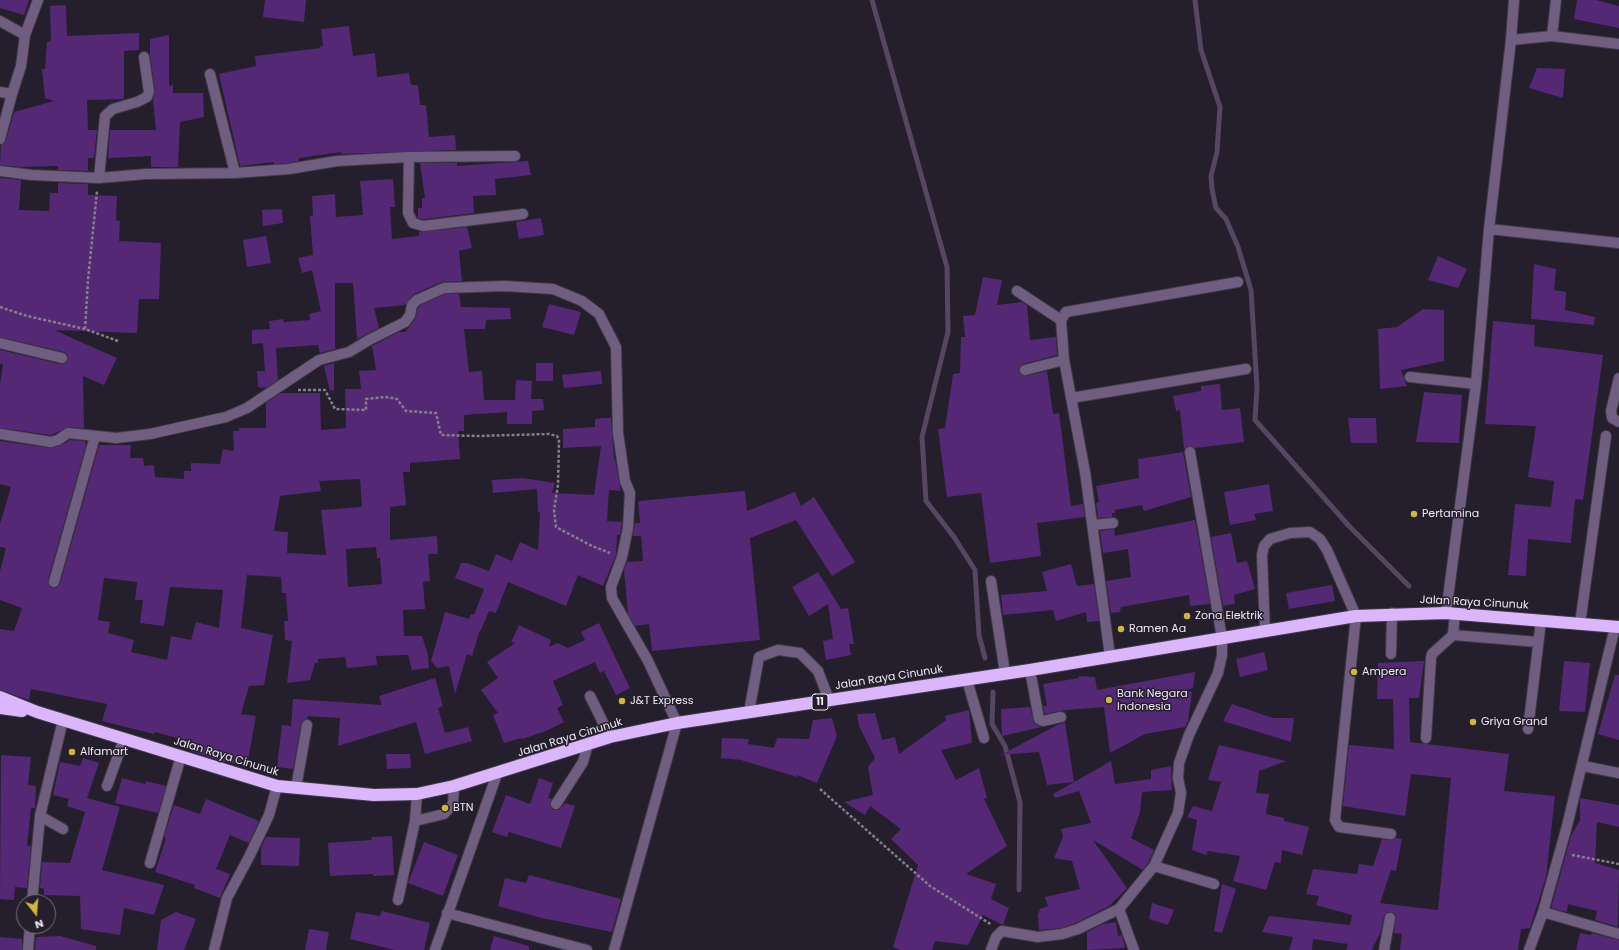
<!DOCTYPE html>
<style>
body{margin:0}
#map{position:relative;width:1619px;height:950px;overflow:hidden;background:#251e2c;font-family:Poppins,sans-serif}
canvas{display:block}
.north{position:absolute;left:16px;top:894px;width:40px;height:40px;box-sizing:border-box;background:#251e2c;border:1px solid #756f7c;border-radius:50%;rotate:163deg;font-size:11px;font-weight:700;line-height:16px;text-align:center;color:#eee9f3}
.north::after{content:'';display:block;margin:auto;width:14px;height:18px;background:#cfb837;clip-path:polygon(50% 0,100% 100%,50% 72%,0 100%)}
</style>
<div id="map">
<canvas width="1619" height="950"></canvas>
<div class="north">N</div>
</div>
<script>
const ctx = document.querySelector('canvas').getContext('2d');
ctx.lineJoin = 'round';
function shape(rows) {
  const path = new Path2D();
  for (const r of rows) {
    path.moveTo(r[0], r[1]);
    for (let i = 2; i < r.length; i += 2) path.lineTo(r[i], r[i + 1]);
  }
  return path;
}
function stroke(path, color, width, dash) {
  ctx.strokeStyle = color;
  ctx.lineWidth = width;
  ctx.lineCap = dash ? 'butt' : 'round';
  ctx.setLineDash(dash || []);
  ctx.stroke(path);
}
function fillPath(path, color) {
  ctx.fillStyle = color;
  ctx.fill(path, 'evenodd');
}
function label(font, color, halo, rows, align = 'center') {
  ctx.font = font + ' Poppins,sans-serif';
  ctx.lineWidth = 3;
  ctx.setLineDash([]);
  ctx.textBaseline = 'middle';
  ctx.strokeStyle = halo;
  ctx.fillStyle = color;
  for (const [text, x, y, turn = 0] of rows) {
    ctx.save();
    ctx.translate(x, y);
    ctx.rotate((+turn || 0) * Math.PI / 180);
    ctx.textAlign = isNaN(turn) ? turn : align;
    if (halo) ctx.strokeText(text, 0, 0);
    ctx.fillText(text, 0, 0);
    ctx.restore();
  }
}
const stream = shape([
 [872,0,947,267,948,332,922,437,926,501,954,537,975,570,979,635,985,658],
 [1195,0,1201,50,1220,107,1217,152,1211,176,1212,189,1216,208,1226,219,1238,247,1251,290,1257,387,1255,420,1349,526,1409,586],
 [993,692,992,724,1005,746,1020,802,1019,890]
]);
const building = shape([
 [0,0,29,0,24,15,0,8],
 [265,0,306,0,304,22,263,17],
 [1577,0,1596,0,1619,6,1619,28,1574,19],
 [66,5,67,36,139,33,139,50,124,51,124,99,87,100,88,130,97,130,94,158,88,158,88,171,58,170,58,166,21,167,0,165,1,145,6,141,14,112,54,101,45,98,42,69,45,69,47,42,51,41,50,6],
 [349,26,353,56,375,53,377,77,409,73,411,85,418,85,420,105,426,105,429,137,455,135,456,150,341,154,341,152,299,158,299,161,288,163,274,164,274,162,240,166,219,74,256,66,255,56,321,48,320,46,323,46,321,29],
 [169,35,169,86,173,85,173,93,203,93,204,117,180,122,178,167,151,167,151,156,108,158,110,130,156,130,153,100,155,91,150,55,150,39],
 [1537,68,1565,69,1563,98,1529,88],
 [528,161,531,175,495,179,496,195,473,196,474,213,424,219,418,218,418,208,422,208,422,198,425,198,420,163,457,163,457,166],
 [0,178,21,180,19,210,49,211,50,193,58,193,58,183,88,184,88,195,117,196,116,220,120,221,119,241,161,243,159,299,139,299,137,333,54,330,117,358,104,385,83,376,84,428,68,427,51,435,0,428,0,384,3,364,0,364,0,350,60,364,66,363,68,359,67,354,64,352,0,337],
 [393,179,395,207,390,207,392,239,419,236,419,232,467,227,472,248,459,251,462,281,441,282,414,294,405,305,374,308,379,328,357,339,353,283,335,283,335,349,320,353,318,345,276,348,278,380,266,388,258,387,257,371,265,371,263,343,252,344,252,330,270,329,269,321,283,319,284,322,310,320,309,314,321,311,312,270,302,273,298,258,313,255,310,216,313,216,312,196,335,194,336,217,363,215,360,181],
 [282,209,283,223,263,226,262,210],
 [541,218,544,235,519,239,516,222],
 [266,236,271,263,247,267,243,240],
 [1438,256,1467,269,1458,288,1428,280],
 [1534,264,1556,269,1554,290,1566,292,1565,310,1595,317,1594,325,1531,319],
 [983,277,1002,280,997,305,1022,302,1027,305,1030,340,1056,337,1057,355,1023,364,1019,368,1019,371,1021,375,1026,376,1047,371,1053,414,1059,413,1071,506,1083,504,1085,517,1037,523,1041,556,990,563,981,493,947,497,938,429,945,428,953,374,960,373,961,337,965,337,963,316,975,315],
 [445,294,459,294,461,307,510,308,511,319,486,320,485,329,464,329,469,372,482,371,484,400,515,400,516,380,532,381,531,399,543,399,544,410,532,411,532,424,507,424,507,412,464,415,464,431,458,431,460,459,410,463,410,472,403,472,406,505,390,507,390,540,437,536,438,554,428,554,430,581,423,582,425,609,403,610,404,636,422,636,428,655,429,668,412,670,408,655,376,656,377,665,347,668,345,657,318,659,318,663,315,663,310,680,287,683,292,641,285,640,284,621,288,621,286,593,282,593,281,577,247,575,241,628,273,635,264,685,249,686,241,714,256,716,247,766,221,761,190,751,192,742,155,732,154,734,102,721,107,704,31,689,29,700,0,690,0,629,14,631,22,608,0,600,0,571,6,548,0,547,0,524,11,487,0,484,0,441,50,448,60,446,70,440,85,441,86,445,48,580,50,587,56,588,60,584,99,445,131,445,130,458,143,458,144,466,154,465,155,477,184,479,184,471,191,471,191,463,220,464,223,449,234,451,233,431,239,431,239,428,266,428,266,403,281,393,320,393,321,430,346,428,345,389,361,389,359,371,376,370,372,346,399,332,405,332,415,319,418,308,421,305],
 [360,479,362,507,321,510,326,555,287,553,288,532,274,531,280,496,321,491,319,481],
 [376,547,377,558,380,558,382,584,348,587,346,549],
 [104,578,137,582,135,600,143,600,140,623,164,626,170,587,223,590,219,628,196,622,191,640,171,636,167,660,131,652,134,640,108,633,110,622,98,620],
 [549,304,581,312,574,335,542,327],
 [1423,309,1444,310,1444,361,1401,370,1407,386,1380,389,1378,329,1397,327],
 [1493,321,1535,325,1534,346,1603,355,1583,500,1575,499,1571,543,1528,539,1526,576,1508,575,1515,504,1551,507,1554,481,1528,477,1536,426,1485,424],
 [334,363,334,390,330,391,324,366],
 [536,363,553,363,553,381,536,381],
 [601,371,602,384,564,388,562,375],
 [1220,384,1222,410,1240,408,1244,442,1195,448,1189,446,1184,449,1180,410,1176,411,1173,396,1201,391,1201,386],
 [1424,392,1462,395,1459,443,1416,442],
 [604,418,611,418,614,459,615,459,620,486,620,491,609,490,607,521,622,522,620,535,617,535,616,555,603,586,578,575,566,606,508,582,496,613,489,611,481,630,480,630,472,656,467,654,455,694,449,666,437,668,431,661,445,612,469,619,471,614,474,615,484,589,455,578,461,563,467,563,489,571,496,554,512,561,520,542,538,550,540,512,538,512,537,489,493,493,492,480,523,478,555,483,552,493,594,495,601,446,563,448,563,429,595,427,595,419],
 [1348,418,1376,418,1377,443,1351,443],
 [1183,452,1191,497,1144,511,1142,505,1115,510,1115,513,1112,513,1112,517,1098,518,1096,503,1099,502,1096,486,1139,478,1138,459],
 [1269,484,1273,511,1254,514,1256,520,1230,525,1224,492],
 [745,491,747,511,795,492,801,506,814,497,855,562,832,576,796,520,750,538,760,640,652,651,649,624,635,626,628,614,624,570,627,562,643,561,641,536,633,536,635,523,640,523,638,501],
 [1195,520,1210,604,1190,606,1189,595,1121,607,1120,612,1111,613,1106,581,1131,577,1128,549,1103,553,1100,531,1114,529,1115,536],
 [1231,533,1237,563,1247,561,1255,589,1234,595,1235,604,1223,606,1211,537],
 [1071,564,1077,586,1094,584,1099,621,1087,622,1086,612,1056,621,1053,610,1003,615,1001,595,1047,591,1042,572],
 [818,572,841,609,848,608,854,644,849,644,851,655,826,660,823,641,833,639,828,604,809,616,792,587],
 [1332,585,1335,601,1289,609,1286,593],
 [599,623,630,688,616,695,604,671,600,673,595,662,553,681,563,705,557,708,564,722,546,731,522,739,521,738,504,743,493,715,498,713,481,690,498,678,487,662,515,643,511,642,519,625,551,640,549,647,558,643,568,648,585,640,581,632],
 [1264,652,1268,670,1240,677,1236,659],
 [1424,661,1419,698,1409,698,1410,742,1509,754,1504,791,1555,796,1546,877,1530,928,1521,929,1518,950,1400,950,1402,934,1394,933,1396,916,1394,913,1388,912,1384,916,1381,931,1372,950,1346,950,1348,944,1313,939,1312,950,1289,950,1293,937,1262,932,1269,916,1350,925,1352,915,1316,905,1319,896,1306,894,1313,869,1357,874,1359,864,1373,866,1382,839,1391,840,1396,838,1402,839,1396,871,1391,870,1380,903,1438,910,1451,778,1411,774,1405,816,1343,806,1349,745,1394,749,1393,699,1377,699,1378,663],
 [1564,661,1590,663,1585,712,1559,711],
 [1195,672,1193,688,1186,690,1192,692,1188,721,1185,727,1145,734,1110,753,1104,707,1066,710,1045,714,1043,706,1047,706,1043,684,1079,678,1079,676,1095,677,1097,690],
 [1615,675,1619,675,1619,740,1598,734],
 [435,678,443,706,438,708,445,733,468,727,472,741,425,754,416,722,338,746,340,718,308,716,307,719,302,721,301,724,293,769,277,767,282,725,291,726,293,699,382,705,379,696],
 [1232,704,1273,718,1294,718,1291,742,1223,721],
 [1030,707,1034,723,1042,727,1002,736,1001,709],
 [969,710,972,743,941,750,956,780,979,768,987,798,984,799,1007,846,966,874,996,884,991,899,1009,908,1003,925,983,915,968,945,935,941,932,950,900,950,893,947,918,865,891,839,901,829,870,806,865,815,844,802,873,795,868,767,875,758,859,726,857,714,875,713,882,740,895,737,899,754,946,720,945,716],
 [832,718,837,736,817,783,797,775,797,777,741,760,721,758,722,738,749,739,748,744,774,748,777,738,809,739,813,720],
 [1065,722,1074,782,1047,785,1039,752,1001,755,1057,725],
 [1219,745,1286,761,1259,771,1256,793,1269,794,1266,814,1284,818,1284,821,1309,827,1302,855,1282,850,1281,863,1275,862,1266,890,1233,881,1240,856,1208,851,1206,855,1192,850,1197,820,1187,817,1193,806,1212,811,1221,782,1208,780],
 [386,754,410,754,411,768,387,769],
 [1,755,31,757,28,785,36,786,35,808,31,808,27,846,31,846,27,888,15,887,14,900,0,899],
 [83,758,99,763,87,798,120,807,102,870,164,885,154,915,124,908,120,935,81,929,80,896,44,895,44,889,40,888,42,862,70,863,85,812,67,806,69,799,53,795,60,762,80,766],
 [1111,761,1115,784,1151,779,1151,770,1171,766,1172,790,1142,792,1140,812,1131,838,1154,850,1148,863,1143,870,1093,840,1127,888,1109,906,1076,923,1061,928,1039,930,1038,915,1040,909,1048,906,1045,897,1080,889,1072,861,1054,858,1063,837,1061,829,1091,823,1079,791,1055,798,1053,794],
 [122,778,145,784,146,781,166,786,158,813,115,803],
 [539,778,553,783,548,798,552,799,550,804,552,809,559,810,565,803,575,806,561,848,509,832,507,837,492,832,506,795,530,804],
 [1580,798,1619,805,1619,827,1597,822,1595,863,1619,870,1618,927,1595,920,1597,911,1568,904,1567,912,1551,908,1571,836,1580,820],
 [206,799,259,821,249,843,230,835,216,869,230,874,220,898,194,888,195,885,155,872,166,838,164,837,174,805,200,814],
 [392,836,394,875,373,876,373,874,330,876,328,843,372,840,371,837],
 [266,837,300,838,299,866,261,865,261,848],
 [424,842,458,855,443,896,408,883],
 [529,875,621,899,612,932,542,918,498,906,505,878,526,883],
 [1222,884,1236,889,1222,933,1214,931],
 [1152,903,1174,910,1168,925,1149,919],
 [382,911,430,923,424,950,395,950,350,939,356,912,380,916],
 [176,912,196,919,184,950,157,950,161,920],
 [1116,922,1118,936,1122,935,1125,948,1087,950,1087,932,1103,924],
 [309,929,329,932,326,950,305,950],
 [1580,933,1591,935,1592,933,1619,940,1619,950,1576,950],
 [60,936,96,946,96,950,35,950,36,937],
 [494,936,529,946,529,950,490,950],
 [0,937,22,939,22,950,0,950]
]);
const path = shape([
 [0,307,27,316,85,329,118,341],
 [85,329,88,280,97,191],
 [298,390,325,390,335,409,366,410,366,399,386,397,397,399,406,411,436,413,441,435,478,436,549,434,557,436,559,440,558,485,554,510,556,527,592,546,610,553],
 [820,789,930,886,992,925],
 [1572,855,1619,864]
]);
const minor = shape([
 [0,21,25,35,21,66,12,94,0,139],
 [25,35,38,0],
 [1552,36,1556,0],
 [1511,40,1552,36,1619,44],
 [210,74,235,173],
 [0,92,12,94],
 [409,157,408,213,413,223,423,226,523,214],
 [0,171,32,175,99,178,146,174,235,173,289,169,337,161,409,157,515,156],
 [99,178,105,116,113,109,137,102,147,97,149,92,144,57],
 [1489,229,1619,243],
 [1017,291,1061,320],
 [0,343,62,358],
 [1025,370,1064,360],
 [1410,377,1476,384],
 [1619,378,1611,411,1612,418,1619,422],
 [1071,398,1246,369],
 [0,434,51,442,58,440,68,433,116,438,150,434,226,417,247,408,319,360,349,352,369,340,405,322,410,315,412,305,417,300,444,288,505,286,553,289,582,301,599,314,616,347,618,433,625,481,630,493,628,528,622,557,611,587,612,598,648,661,677,723,614,950],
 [1093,525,1113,523],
 [991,581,1005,673],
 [54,582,95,436],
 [1446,613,1476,384,1489,229,1511,40,1514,0],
 [1580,624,1606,436],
 [1265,632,1262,555,1264,546,1270,539,1290,533,1310,532,1320,539,1327,550,1356,616,1335,820,1339,827,1391,834],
 [1453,635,1538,642],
 [1391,654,1392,613],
 [1110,656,1085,472,1064,360,1061,320,1066,312,1238,282],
 [1030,670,1039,719,1043,721,1061,717],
 [967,680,984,738],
 [590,696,610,737],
 [749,712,759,657,778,650,800,653,818,671,829,700],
 [1528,729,1541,621],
 [1426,738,1431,658,1432,654,1453,635,1455,613],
 [1583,766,1619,773],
 [107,786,124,739],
 [296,788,307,725],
 [556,804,583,762,588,744],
 [40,816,63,829],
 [415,821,444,814,453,804,454,786],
 [150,863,181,756],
 [1154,866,1214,884],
 [398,900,415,821,417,794],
 [32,902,40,816,63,720],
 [1119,909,1134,950],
 [1543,912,1619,934],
 [447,913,587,950],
 [28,950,30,926],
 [214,950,227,898,250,855,269,815,277,786],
 [435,950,497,774],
 [991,950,996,937,1002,931,1038,937,1062,934,1078,929,1119,909,1154,866,1178,813,1181,793,1178,778,1179,763,1189,735,1218,673,1222,655,1222,638,1190,452],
 [1384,950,1390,918],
 [1529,950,1543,912,1567,826,1615,627]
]);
const highway = shape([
 [0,697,37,712,277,786,374,795,417,794,454,786,610,737,677,723,1030,670,1356,616,1446,613,1619,627],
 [0,708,22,711]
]);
const markers = [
 [1414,514,4,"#cfb837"],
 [1187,616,4,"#cfb837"],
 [1121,629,4,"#cfb837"],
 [1354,672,4,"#cfb837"],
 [1109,700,4,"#cfb837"],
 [622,701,4,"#cfb837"],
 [1473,722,4,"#cfb837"],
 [72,752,4,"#cfb837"],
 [445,808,4,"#cfb837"]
];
const shields = [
 [820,702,16]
];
const shieldNames = [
 ["11",820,702]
];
const poiNames = [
 ["Pertamina",1422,514],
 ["Zona Elektrik",1195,616],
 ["Ramen Aa",1129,629],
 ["Ampera",1362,672],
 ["Bank Negara",1117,694],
 ["Indonesia",1117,707],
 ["J&T Express",630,701],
 ["Griya Grand",1481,722],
 ["Alfamart",80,752],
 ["BTN",453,808]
];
const streetNames = [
 ["Jalan Raya Cinunuk",1474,603,3],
 ["Jalan Raya Cinunuk",889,678,-9],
 ["Jalan Raya Cinunuk",570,738,-17],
 ["Jalan Raya Cinunuk",226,757,17]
];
stroke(stream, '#554661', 5);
fillPath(building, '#552875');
stroke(minor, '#413a48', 12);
stroke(highway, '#413a48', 14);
stroke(path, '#857f8b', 2.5, [3, 2]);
stroke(minor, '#705e80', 10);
stroke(highway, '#dbb6fc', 12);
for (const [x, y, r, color] of markers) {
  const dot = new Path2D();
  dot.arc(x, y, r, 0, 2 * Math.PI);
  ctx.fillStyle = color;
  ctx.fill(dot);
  stroke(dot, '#251e2c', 1.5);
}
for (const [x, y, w] of shields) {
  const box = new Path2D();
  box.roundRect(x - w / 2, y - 8, w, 16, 3);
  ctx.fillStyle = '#251e2c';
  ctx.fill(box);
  stroke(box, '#eee9f3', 1);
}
label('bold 10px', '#eee9f3', null, shieldNames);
label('11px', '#eee9f3', '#251e2c', poiNames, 'left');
label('11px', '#eee9f3', '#251e2c', streetNames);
</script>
